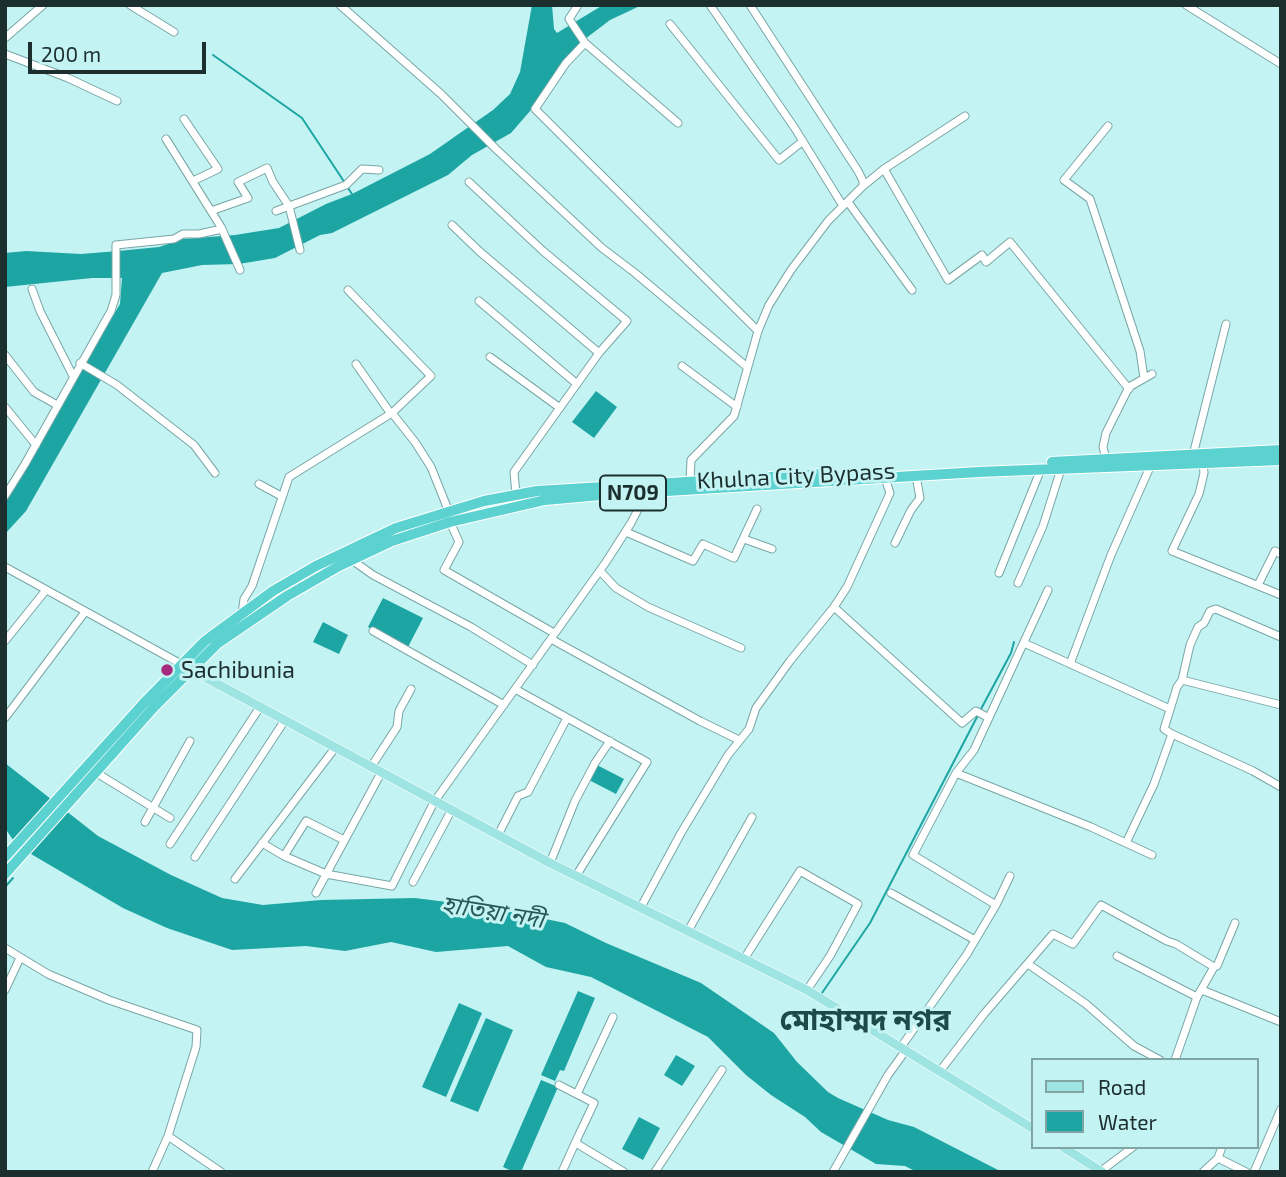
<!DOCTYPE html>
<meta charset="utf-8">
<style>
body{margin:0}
#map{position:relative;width:1286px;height:1177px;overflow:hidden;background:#c3f3f2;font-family:"Exo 2",sans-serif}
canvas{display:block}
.frame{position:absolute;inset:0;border:7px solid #1c2e2e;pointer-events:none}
.legend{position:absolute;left:1031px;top:1058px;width:228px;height:91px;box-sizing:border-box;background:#c3f3f2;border:2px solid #80a4a4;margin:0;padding:9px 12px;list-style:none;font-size:21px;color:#1c2e2e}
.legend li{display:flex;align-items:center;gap:14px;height:35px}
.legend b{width:35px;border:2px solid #80a4a4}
.scale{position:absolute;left:28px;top:42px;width:178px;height:32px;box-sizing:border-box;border:4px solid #1c2e2e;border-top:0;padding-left:9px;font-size:21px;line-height:24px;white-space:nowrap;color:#1c2e2e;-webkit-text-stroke:5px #c3f3f2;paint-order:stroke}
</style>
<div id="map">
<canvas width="1286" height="1177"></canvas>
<div class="frame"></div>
<ul class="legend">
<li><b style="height:9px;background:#9de4e3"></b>Road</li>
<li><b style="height:19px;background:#1da5a4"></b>Water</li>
</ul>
<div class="scale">200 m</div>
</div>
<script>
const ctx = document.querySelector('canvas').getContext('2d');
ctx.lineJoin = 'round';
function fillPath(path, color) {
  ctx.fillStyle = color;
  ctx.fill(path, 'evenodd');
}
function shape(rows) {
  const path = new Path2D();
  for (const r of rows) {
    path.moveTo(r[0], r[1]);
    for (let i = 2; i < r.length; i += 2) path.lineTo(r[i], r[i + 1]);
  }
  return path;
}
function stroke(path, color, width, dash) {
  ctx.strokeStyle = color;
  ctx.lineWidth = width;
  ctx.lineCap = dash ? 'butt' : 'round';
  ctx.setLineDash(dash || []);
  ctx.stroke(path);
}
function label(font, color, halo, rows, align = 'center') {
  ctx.font = font + ' "Exo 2","Noto Sans Bengali",sans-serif';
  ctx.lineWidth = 6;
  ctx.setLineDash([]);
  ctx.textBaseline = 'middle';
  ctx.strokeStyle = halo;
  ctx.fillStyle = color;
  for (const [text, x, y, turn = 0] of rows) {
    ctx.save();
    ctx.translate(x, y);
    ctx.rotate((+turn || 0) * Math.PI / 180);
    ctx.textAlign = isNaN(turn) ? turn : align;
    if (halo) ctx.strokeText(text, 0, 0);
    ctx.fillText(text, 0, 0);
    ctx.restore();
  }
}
const water = shape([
 [532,5,552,5,554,29,557,33,603,5,642,5,610,20,585,39,537,103,511,133,472,155,448,175,332,233,320,235,275,258,239,264,202,265,162,273,26,511,5,534,5,498,120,304,122,278,92,278,5,287,5,253,26,251,81,254,118,251,159,247,183,239,235,235,279,228,326,204,352,194,430,154,493,110,510,94,520,72],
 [596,391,617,407,594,438,572,422],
 [383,598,423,618,408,647,368,627],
 [323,622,348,635,339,654,313,642],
 [5,763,98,836,171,875,222,898,263,905,321,900,415,898,487,907,565,923,606,943,701,983,774,1033,797,1062,828,1092,838,1098,888,1120,914,1127,1002,1172,917,1172,905,1166,876,1164,821,1132,805,1117,771,1095,746,1075,708,1037,591,977,546,967,508,946,436,952,391,942,345,951,306,946,232,950,167,928,123,908,31,854,13,840,5,828],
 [597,765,624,779,616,794,589,780],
 [578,991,595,998,564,1071,560,1070,555,1081,541,1075],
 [459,1003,482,1013,446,1097,422,1087],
 [486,1018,513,1030,478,1112,450,1101],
 [676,1055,695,1066,682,1086,664,1075],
 [541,1080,558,1087,521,1172,514,1172,503,1167],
 [639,1117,660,1128,643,1160,622,1149]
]);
const stream = shape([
 [213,55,302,118,345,183],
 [348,188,352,194],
 [981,709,1011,653,1014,642],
 [5,887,13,878],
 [822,993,870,923,977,717]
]);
const minor = shape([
 [130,5,174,32],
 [340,5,441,94,496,149,602,248,635,273,747,367],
 [578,5,569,19,585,43,678,123],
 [710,5,794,127,843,206],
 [1186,5,1281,64],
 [670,24,779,160,803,141],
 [5,38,43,5],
 [585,43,566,63,535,109,758,331],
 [5,54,68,78,117,101],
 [184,119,218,169,193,181],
 [1108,126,1064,180,1090,199,1140,351,1144,378],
 [166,139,221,227,240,270],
 [884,169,965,116],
 [469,182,543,251,627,321,599,353],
 [863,186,884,169,948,280,982,255,986,262,1010,242,1129,389],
 [848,202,912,290],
 [211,211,248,198,238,182,267,168,273,182,289,206,300,250],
 [276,211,346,185,362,169,379,170],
 [452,225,479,251,599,353,514,472,516,495],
 [32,289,40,311,73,376],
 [348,290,431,376,392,413,415,442,431,467,449,512],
 [479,301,577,384],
 [5,355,34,392,57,405],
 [490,357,560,408],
 [80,363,117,385,194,445,215,473],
 [356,364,391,414],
 [682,366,737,407],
 [5,407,36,445],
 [1193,455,1226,324],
 [1106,459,1103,447,1106,433,1129,387,1152,374],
 [1203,464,1204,473,1199,494,1172,551,1281,595],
 [885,478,890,493,847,587,834,607,962,723,976,711,989,718],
 [690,481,691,460,734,416,758,331,769,305,791,270,828,221,863,186,863,181,858,171,750,5],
 [259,484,281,496],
 [5,496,25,464,111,311,116,295,116,245,174,239,183,234,199,234,222,229],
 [450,522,459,542,444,570,554,633],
 [626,532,693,561,703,544,734,558,757,509],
 [744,539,772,549],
 [895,543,911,510,920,498,916,476],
 [352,560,373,575,471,627,533,665],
 [5,567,181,664],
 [600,571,616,588,648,607,741,648],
 [999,573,1041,469],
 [1018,583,1043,526,1061,469],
 [1258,585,1275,551,1281,554],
 [242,613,244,599,252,586,289,477,392,413],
 [373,631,504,705],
 [551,639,700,721,739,740],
 [5,641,46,590],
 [1024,643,1170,709],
 [1070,664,1111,555,1150,467],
 [1182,680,1281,705],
 [515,689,647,762,576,876],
 [5,718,85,612],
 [1172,734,1253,771,1281,787],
 [371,767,397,727,399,711,411,689],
 [95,772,170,818],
 [956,773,1091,827,1152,855],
 [145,822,190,741],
 [498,835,518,796,528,792,567,718],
 [262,843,284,856,326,874,392,886,434,802,606,562,631,523,642,502,643,493],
 [1126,843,1154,784,1172,734,1164,729,1177,687,1182,680,1190,645,1198,627,1204,623,1210,611,1216,609,1281,637],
 [170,844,260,707],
 [284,856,306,821,344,840],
 [195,857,285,720],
 [550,863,575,801,595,763,610,741],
 [1010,876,996,905,913,855,956,773,974,750,1048,590],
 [235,879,335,748],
 [413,882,451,811],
 [316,893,381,773],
 [891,893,975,940],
 [641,907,681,833,728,755,749,729,756,708,790,661,834,607],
 [688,931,752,817],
 [5,948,48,974,109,1000,197,1030,196,1047,168,1136,152,1172],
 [1117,956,1197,997],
 [744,959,800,871,858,904,830,956,807,990],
 [1028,964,1086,1004,1134,1046,1160,1060],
 [5,990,20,958],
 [1202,990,1281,1022],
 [901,1047,967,954,996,905],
 [1175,1060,1197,997,1214,967,1217,966,1235,923],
 [940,1071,984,1014,1053,934,1073,944,1101,905,1167,941,1176,944,1214,967],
 [559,1085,594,1103,576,1141,579,1145,624,1172],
 [577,1094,613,1017],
 [168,1136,221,1172],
 [1218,1158,1246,1172],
 [1101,1171,1133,1147],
 [562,1172,576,1141],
 [655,1172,722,1070],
 [833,1172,888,1075,906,1050],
 [1203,1172,1218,1158,1222,1147],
 [1254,1172,1281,1109]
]);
const major = shape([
 [186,667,550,863,807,990,1032,1128],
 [1063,1147,1102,1172]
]);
const highway = shape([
 [1052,462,1281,450],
 [5,857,144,703,205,641,273,591,316,566,396,528,484,501,537,491,820,474],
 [5,874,154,707,218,643,287,596,339,566,392,541,450,522,545,500,601,495,979,472,1281,460]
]);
const markers = [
 [167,670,7,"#a62a7e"]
];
const shields = [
 [633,493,66]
];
const shieldNames = [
 ["N709",633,493]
];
const streetNames = [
 ["Khulna City Bypass",796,476,-3]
];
const poiNames = [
 ["Sachibunia",181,670]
];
const waterNames = [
 ["হাতিয়া নদী",493,912,9]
];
const districtNames = [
 ["মোহাম্মদ নগর",865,1020]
];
fillPath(water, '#1da5a4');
stroke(stream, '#1da5a4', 2);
stroke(minor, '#78a6a5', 9);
stroke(major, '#fff', 10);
stroke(highway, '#fff', 12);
stroke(minor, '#fff', 7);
stroke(major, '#9de4e3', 9);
stroke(highway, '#5bd2d0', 10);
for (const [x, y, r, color] of markers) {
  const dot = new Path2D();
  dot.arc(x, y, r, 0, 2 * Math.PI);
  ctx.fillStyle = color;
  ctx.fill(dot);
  stroke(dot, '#c3f3f2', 2.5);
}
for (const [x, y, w] of shields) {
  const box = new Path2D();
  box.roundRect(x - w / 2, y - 17.5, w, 35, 5);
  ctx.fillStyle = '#c3f3f2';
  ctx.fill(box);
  stroke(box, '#1c2e2e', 2);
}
label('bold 21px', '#1c2e2e', null, shieldNames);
label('23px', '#1c2e2e', '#c3f3f2', streetNames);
label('23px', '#1c2e2e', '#c3f3f2', poiNames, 'left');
label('italic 24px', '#265959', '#c3f3f2', waterNames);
label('bold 30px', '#1d4a49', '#c3f3f2', districtNames);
</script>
